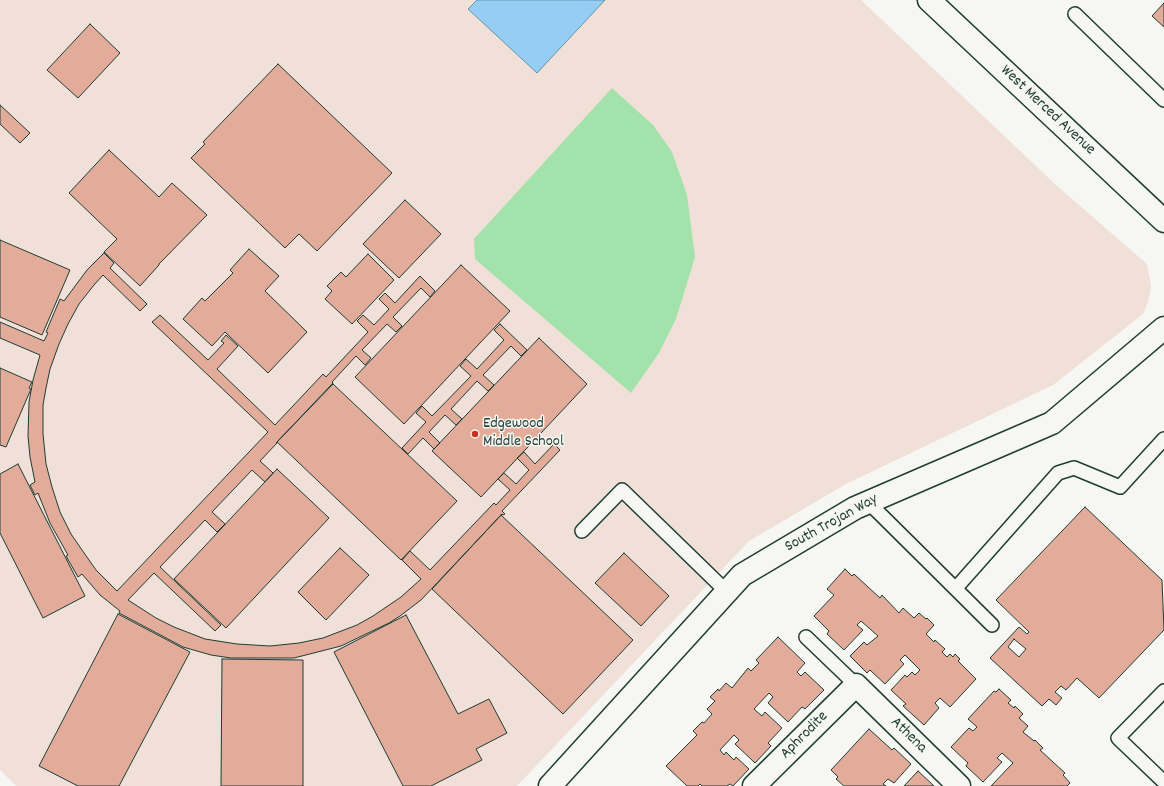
<!DOCTYPE html>
<style>
body{margin:0}
canvas{display:block;background:#f6f6f2}
</style>
<canvas width="1164" height="786"></canvas>
<script>
const ctx = document.querySelector('canvas').getContext('2d');
ctx.lineJoin = 'round';
function fillPath(path, color) {
  ctx.fillStyle = color;
  ctx.fill(path, 'evenodd');
}
function shape(rows) {
  const path = new Path2D();
  for (const r of rows) {
    path.moveTo(r[0], r[1]);
    for (let i = 2; i < r.length; i += 2) path.lineTo(r[i], r[i + 1]);
  }
  return path;
}
function stroke(path, color, width, dash) {
  ctx.strokeStyle = color;
  ctx.lineWidth = width;
  ctx.lineCap = dash ? 'butt' : 'round';
  ctx.setLineDash(dash || []);
  ctx.stroke(path);
}
function label(font, color, halo, rows, align = 'center') {
  ctx.font = font + ' Dekko,sans-serif';
  ctx.lineWidth = 3;
  ctx.setLineDash([]);
  ctx.textBaseline = 'middle';
  ctx.strokeStyle = halo;
  ctx.fillStyle = color;
  for (const [text, x, y, turn = 0] of rows) {
    ctx.save();
    ctx.translate(x, y);
    ctx.rotate((+turn || 0) * Math.PI / 180);
    ctx.textAlign = isNaN(turn) ? turn : align;
    if (halo) ctx.strokeText(text, 0, 0);
    ctx.fillText(text, 0, 0);
    ctx.restore();
  }
}
const built = shape([
 [0,0,861,0,1057,186,1147,264,1151,286,1149,299,1143,314,1053,385,846,484,749,541,517,786,16,786,0,770]
]);
const green = shape([
 [612,88,653,125,672,152,687,195,695,257,676,319,659,353,631,393,475,259,474,239]
]);
const water = shape([
 [477,0,605,0,537,73,468,9,477,0]
]);
const building = shape([
 [1164,3,1164,27,1152,16,1164,3],
 [90,24,120,53,78,98,47,70,90,24],
 [278,64,392,173,317,251,299,234,285,248,191,158,205,144,203,142,278,64],
 [0,105,30,133,20,143,0,124,0,105],
 [109,150,159,197,172,183,207,215,159,264,159,265,140,286,104,252,117,239,69,193,109,150],
 [405,200,441,234,399,278,363,244,405,200],
 [0,240,70,270,42,335,0,317,0,240],
 [249,249,279,276,265,291,307,332,268,373,225,332,212,346,183,319,202,298,205,301,233,273,230,270,249,249],
 [104,253,114,263,110,268,147,304,140,311,103,275,94,285,79,304,68,324,59,344,50,369,46,388,43,405,43,434,46,464,52,487,60,512,71,534,82,550,96,570,117,591,268,432,152,322,160,315,208,360,224,343,221,341,226,335,238,346,217,369,275,425,323,374,326,377,368,332,357,321,363,315,374,325,389,309,379,299,385,293,395,303,420,276,435,291,430,297,421,288,393,317,402,326,396,332,387,324,362,350,371,358,365,365,356,356,332,382,333,383,276,443,277,443,260,461,273,473,265,482,252,470,212,512,225,524,217,532,205,520,160,567,221,625,215,631,154,573,128,600,156,618,174,627,205,639,237,644,270,646,299,643,323,638,357,625,373,616,401,597,421,579,402,560,410,551,430,570,494,503,496,505,510,490,498,479,504,473,516,484,529,470,517,458,524,452,535,464,554,444,560,450,502,511,505,514,503,515,502,514,421,600,400,616,389,623,341,646,294,658,231,658,211,655,183,647,119,613,120,611,100,595,82,574,78,577,66,556,68,555,50,523,38,493,35,495,30,485,35,482,30,457,28,436,29,402,33,380,40,355,0,338,0,322,44,341,48,333,46,332,60,299,64,301,87,270,104,253],
 [368,254,394,280,352,324,325,299,332,291,327,286,341,272,346,277,368,254],
 [461,265,510,311,404,424,355,377,461,265],
 [500,324,527,350,521,356,511,346,483,375,494,385,488,391,477,381,451,409,462,419,456,425,445,415,429,432,440,443,434,449,423,438,408,454,402,448,426,422,416,413,422,406,432,416,471,376,460,366,466,359,477,369,504,340,494,330,500,324],
 [539,338,587,384,481,497,432,451,539,338],
 [0,368,32,382,29,388,31,389,6,447,0,445,0,368],
 [333,384,457,501,401,560,277,442,333,384],
 [18,464,85,596,43,618,0,533,0,474,18,464],
 [277,469,329,518,226,628,174,579,277,469],
 [1085,507,1162,580,1164,630,1099,698,1077,678,1066,690,1061,686,1055,692,1062,698,1056,705,1049,699,1042,706,990,658,1019,627,1027,634,1029,632,996,600,1085,507],
 [1014,639,1026,649,1019,657,1008,647,1014,639],
 [501,515,633,640,563,714,432,589,501,515],
 [340,548,369,575,326,620,298,592,340,548],
 [624,553,669,596,641,626,595,583,624,553],
 [845,569,852,576,854,574,880,598,882,595,899,613,903,608,914,618,919,613,926,619,927,618,934,625,926,634,934,642,935,640,945,649,942,652,947,657,950,654,953,657,955,654,960,659,958,661,976,679,950,707,940,698,935,703,939,708,924,725,903,706,906,704,891,690,905,675,907,677,912,672,915,675,920,670,905,655,900,660,904,664,885,684,870,670,867,673,850,656,864,642,867,645,878,636,861,621,857,625,863,630,844,650,827,634,829,631,814,616,834,595,827,589,845,569],
 [118,614,190,652,119,786,78,786,39,766,118,614],
 [406,615,458,714,489,699,507,733,476,749,482,760,431,786,403,786,334,652,406,615],
 [778,637,805,663,797,672,801,676,805,672,824,690,805,709,802,707,788,722,768,703,773,697,769,693,754,709,762,716,765,712,782,728,768,743,771,746,755,763,735,744,739,740,734,735,720,750,724,755,726,752,734,760,736,757,749,769,733,786,730,784,727,786,702,786,700,784,698,786,687,786,666,766,697,735,693,731,702,722,704,723,712,714,707,709,715,701,710,697,718,689,719,691,726,683,732,688,748,668,751,671,759,663,756,660,778,637],
 [222,659,303,660,303,786,221,786,222,659],
 [999,689,1011,700,1008,703,1014,708,1015,706,1023,714,1019,718,1028,726,1023,732,1034,741,1035,740,1043,748,1040,750,1065,773,1063,775,1070,783,1067,786,991,786,1013,763,1002,753,997,758,1002,762,983,782,966,766,968,763,951,747,969,728,973,731,977,727,968,719,994,691,996,692,999,689],
 [869,729,892,750,894,748,911,764,894,783,888,779,883,784,886,786,844,786,836,779,838,777,831,770,869,729],
 [918,771,934,786,904,786,918,771]
]);
const service = shape([
 [1075,14,1164,100],
 [868,502,992,625],
 [582,531,622,490,727,592],
 [956,588,1058,473,1074,468,1120,487,1164,439],
 [806,637,856,685],
 [1164,691,1118,738,1164,782]
]);
const minor = shape([
 [550,786,742,575,855,508,1052,423,1164,328],
 [754,786,856,685,959,786]
]);
const tertiary = shape([
 [929,0,1164,221]
]);
const markers = [
 [475,434,4,"#c8321e"]
];
const streetNames = [
 ["West Merced Avenue",1047,111,43],
 ["South Trojan Way",832,524,-29],
 ["Aphrodite",805,736,-45],
 ["Athena",908,736,44]
];
const poiNames = [
 ["Edgewood",483,425],
 ["Middle School",483,443]
];
fillPath(built, '#f0e0d8');
fillPath(green, '#a3e3ab');
fillPath(water, '#95cdf4');
stroke(water, '#6693a7', 1);
fillPath(building, '#e3ac9a');
stroke(building, '#1f3d34', 1);
stroke(service, '#1f3d34', 16);
stroke(minor, '#1f3d34', 25);
stroke(tertiary, '#1f3d34', 25);
stroke(service, '#f6f6f2', 13);
stroke(minor, '#f6f6f2', 22);
stroke(tertiary, '#f6f6f2', 22);
for (const [x, y, r, color] of markers) {
  const dot = new Path2D();
  dot.arc(x, y, r, 0, 2 * Math.PI);
  ctx.fillStyle = color;
  ctx.fill(dot);
  stroke(dot, '#f6f6f2', 1.5);
}
label('16px', '#1f3d34', '#f6f6f2', streetNames);
label('16px', '#1f3d34', '#f6f6f2', poiNames, 'left');
</script>
